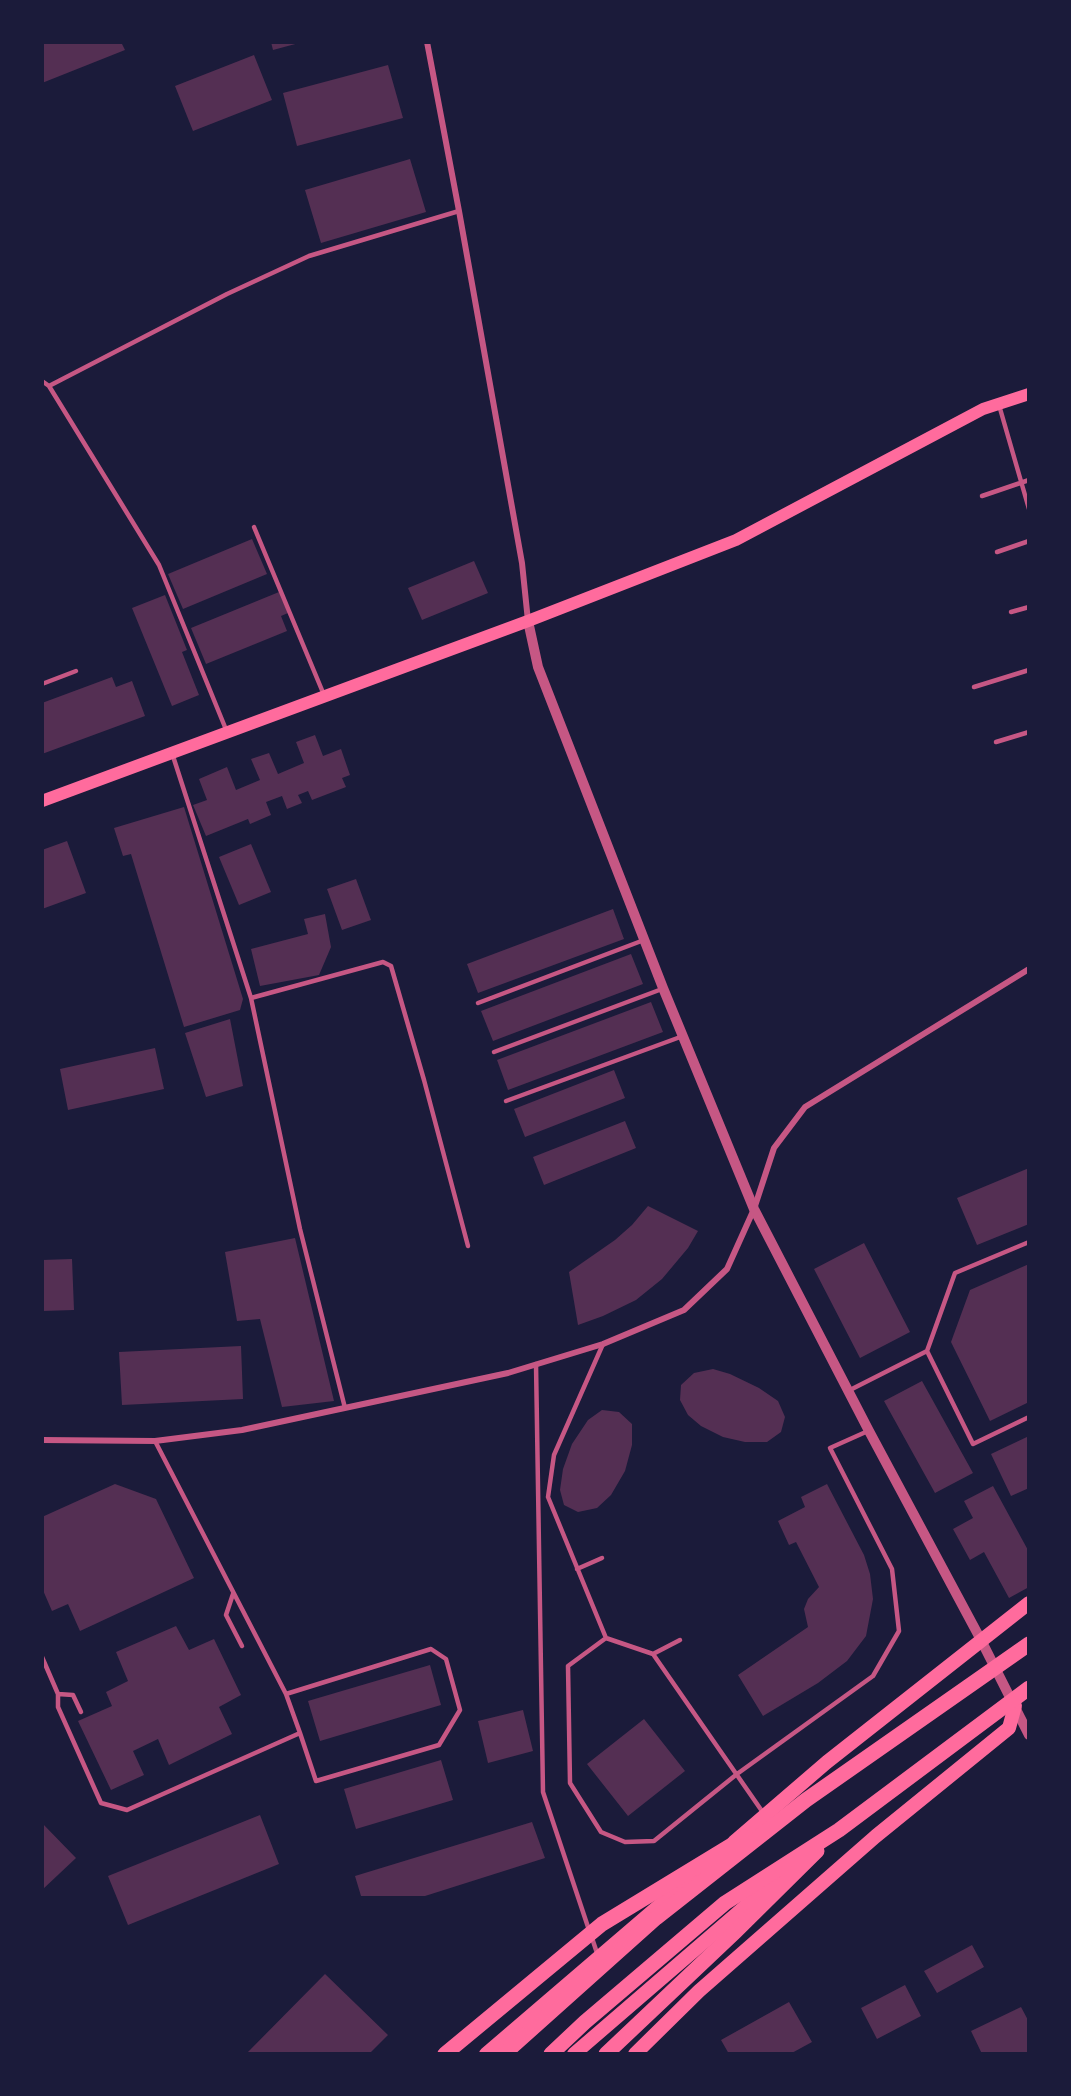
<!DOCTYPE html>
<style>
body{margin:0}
#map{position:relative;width:1071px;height:2096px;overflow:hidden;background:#1b1b3a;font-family:Quicksand,sans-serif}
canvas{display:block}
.frame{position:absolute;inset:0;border:44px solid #1b1b3a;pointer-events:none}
</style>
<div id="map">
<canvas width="1071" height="2096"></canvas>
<div class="frame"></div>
</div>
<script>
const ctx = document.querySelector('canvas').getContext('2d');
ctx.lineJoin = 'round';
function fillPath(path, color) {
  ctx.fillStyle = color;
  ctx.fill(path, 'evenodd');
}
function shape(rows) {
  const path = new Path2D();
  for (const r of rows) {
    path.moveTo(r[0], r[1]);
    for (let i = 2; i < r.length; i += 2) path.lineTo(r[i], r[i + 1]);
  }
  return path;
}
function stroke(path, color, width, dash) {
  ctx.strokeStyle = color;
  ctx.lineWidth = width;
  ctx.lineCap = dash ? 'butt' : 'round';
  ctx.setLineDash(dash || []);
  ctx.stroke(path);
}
const building = shape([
 [42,42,121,42,125,50,42,83],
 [271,42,299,42,299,43,273,50],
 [254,55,272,100,193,131,175,86],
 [388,65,403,118,297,146,283,93],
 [410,159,426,212,321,243,305,190],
 [252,539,267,574,183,609,168,574],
 [474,561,488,593,422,620,408,588],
 [279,592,288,613,281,616,287,631,206,664,191,628],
 [165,595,187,650,182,652,199,695,172,706,132,608],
 [112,677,116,687,132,681,145,716,42,754,42,703],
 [315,735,323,756,341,749,350,775,342,778,346,787,312,800,308,791,298,795,302,803,287,809,282,796,266,802,271,815,250,824,248,819,206,836,193,805,207,800,199,779,227,767,236,790,260,780,251,759,269,753,278,774,304,763,296,742],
 [184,807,243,999,240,1010,184,1027,131,854,123,856,114,828],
 [67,841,86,893,42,909,42,850],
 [251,844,271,892,239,905,219,857],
 [356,879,371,920,342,930,327,889],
 [613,909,624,939,478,993,467,964],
 [325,914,331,947,319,975,260,986,251,949,308,934,304,919],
 [631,954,643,984,493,1041,481,1011],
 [651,1002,663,1032,508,1090,497,1060],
 [230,1019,243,1086,206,1097,185,1033],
 [155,1048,164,1089,68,1110,60,1069],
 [614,1070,625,1098,525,1137,514,1109],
 [625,1121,636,1148,544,1185,533,1157],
 [1029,1168,1029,1224,977,1245,957,1198],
 [648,1206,698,1231,688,1248,662,1279,636,1300,603,1316,578,1325,569,1272,615,1240,632,1225],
 [295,1238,334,1401,282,1407,260,1319,237,1321,225,1252],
 [864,1243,910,1332,860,1358,814,1269],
 [72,1259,74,1310,42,1311,42,1260],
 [1029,1264,1029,1402,990,1421,951,1342,970,1290],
 [241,1346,243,1399,122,1405,119,1352],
 [713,1369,730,1374,759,1388,778,1401,785,1417,781,1432,767,1442,745,1442,723,1437,701,1426,688,1415,680,1400,681,1385,694,1373],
 [922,1381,973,1473,935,1493,884,1401],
 [602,1410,619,1412,632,1424,632,1445,625,1471,611,1495,597,1508,578,1512,564,1505,560,1490,563,1469,572,1444,588,1420],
 [1029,1436,1029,1488,1011,1496,991,1454],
 [115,1484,156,1499,194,1578,80,1631,68,1604,52,1611,42,1588,42,1517],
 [827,1484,864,1555,870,1574,873,1599,866,1636,847,1661,818,1683,763,1716,738,1675,808,1627,804,1609,808,1599,819,1587,796,1542,789,1545,778,1521,805,1507,801,1497],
 [993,1486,1029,1552,1029,1587,1009,1598,984,1552,970,1560,953,1529,973,1518,964,1501],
 [176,1626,189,1650,214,1639,241,1695,219,1707,232,1734,169,1765,158,1739,133,1751,144,1775,111,1790,78,1721,112,1706,106,1692,128,1681,116,1652],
 [430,1665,441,1705,320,1741,308,1701],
 [523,1710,533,1751,488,1763,478,1721],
 [644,1719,685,1771,628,1816,587,1764],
 [441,1760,453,1800,356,1829,344,1789],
 [260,1815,279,1864,128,1925,108,1876],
 [532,1822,545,1858,425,1896,361,1896,355,1876],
 [42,1823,76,1858,42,1890],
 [972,1945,984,1967,937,1993,924,1971],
 [325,1974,388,2035,369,2054,246,2054],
 [905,1985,921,2016,877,2039,861,2008],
 [789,2002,812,2042,790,2054,729,2054,721,2040],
 [1021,2007,1029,2022,1029,2054,982,2054,971,2031]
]);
const service = shape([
 [42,381,49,386,227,294,309,256,459,211],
 [49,386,159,565,227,732],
 [999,405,1029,509],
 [982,496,1029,480],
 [254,527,324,695],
 [997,552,1029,541],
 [1011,612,1029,607],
 [42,684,76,671],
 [974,687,1029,670],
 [996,742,1029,732],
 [172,753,251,998,300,1229,345,1408],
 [251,998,383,962,391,966,424,1080,468,1246],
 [478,1003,644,940],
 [494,1052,662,989],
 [506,1101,683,1036],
 [603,1344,554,1455,548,1497,606,1638,653,1654,764,1814],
 [927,1351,973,1444,1029,1417],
 [536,1364,543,1792,589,1930],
 [848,1391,927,1351,955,1273,1029,1242],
 [577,1569,602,1558],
 [233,1594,226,1615,242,1646],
 [606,1638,568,1666,570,1783,601,1832,625,1842,654,1841,737,1774,873,1676,899,1631,892,1569,830,1448,868,1431],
 [653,1654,680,1640],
 [42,1657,58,1694,58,1707,101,1803,127,1810,300,1733,286,1694,155,1441],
 [58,1694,73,1695,81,1712],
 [286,1694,431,1649,446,1659,460,1710,439,1745,316,1781,300,1733],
 [592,1938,598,1956]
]);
const minor = shape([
 [427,42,459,211,522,563,528,621],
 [42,1440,155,1441,242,1430,508,1373,603,1344,684,1310,727,1269,754,1209,774,1148,805,1107,1029,969]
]);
const tertiary = shape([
 [528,621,538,667,663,988,754,1209,869,1431,981,1640,1029,1735]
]);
const secondary = shape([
 [42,801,528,621,736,540,983,409,1029,394]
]);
const primary = shape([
 [734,1842,827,1762,1029,1603],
 [486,2054,703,1868],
 [574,2054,784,1873],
 [635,2054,699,1991,876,1836,1009,1728,1015,1706]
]);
const trunk = shape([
 [445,2054,602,1924,745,1837],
 [504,2054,656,1918,806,1800,1029,1644],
 [551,2054,585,2022,725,1903,839,1830,1029,1688],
 [606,2054,735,1932,817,1851]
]);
fillPath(building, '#542f53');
stroke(service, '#c65784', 4.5);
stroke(minor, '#c65784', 6);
stroke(tertiary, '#c65784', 10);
stroke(secondary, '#ff6b9d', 12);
stroke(primary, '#ff6b9d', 14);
stroke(trunk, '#ff6b9d', 15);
</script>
